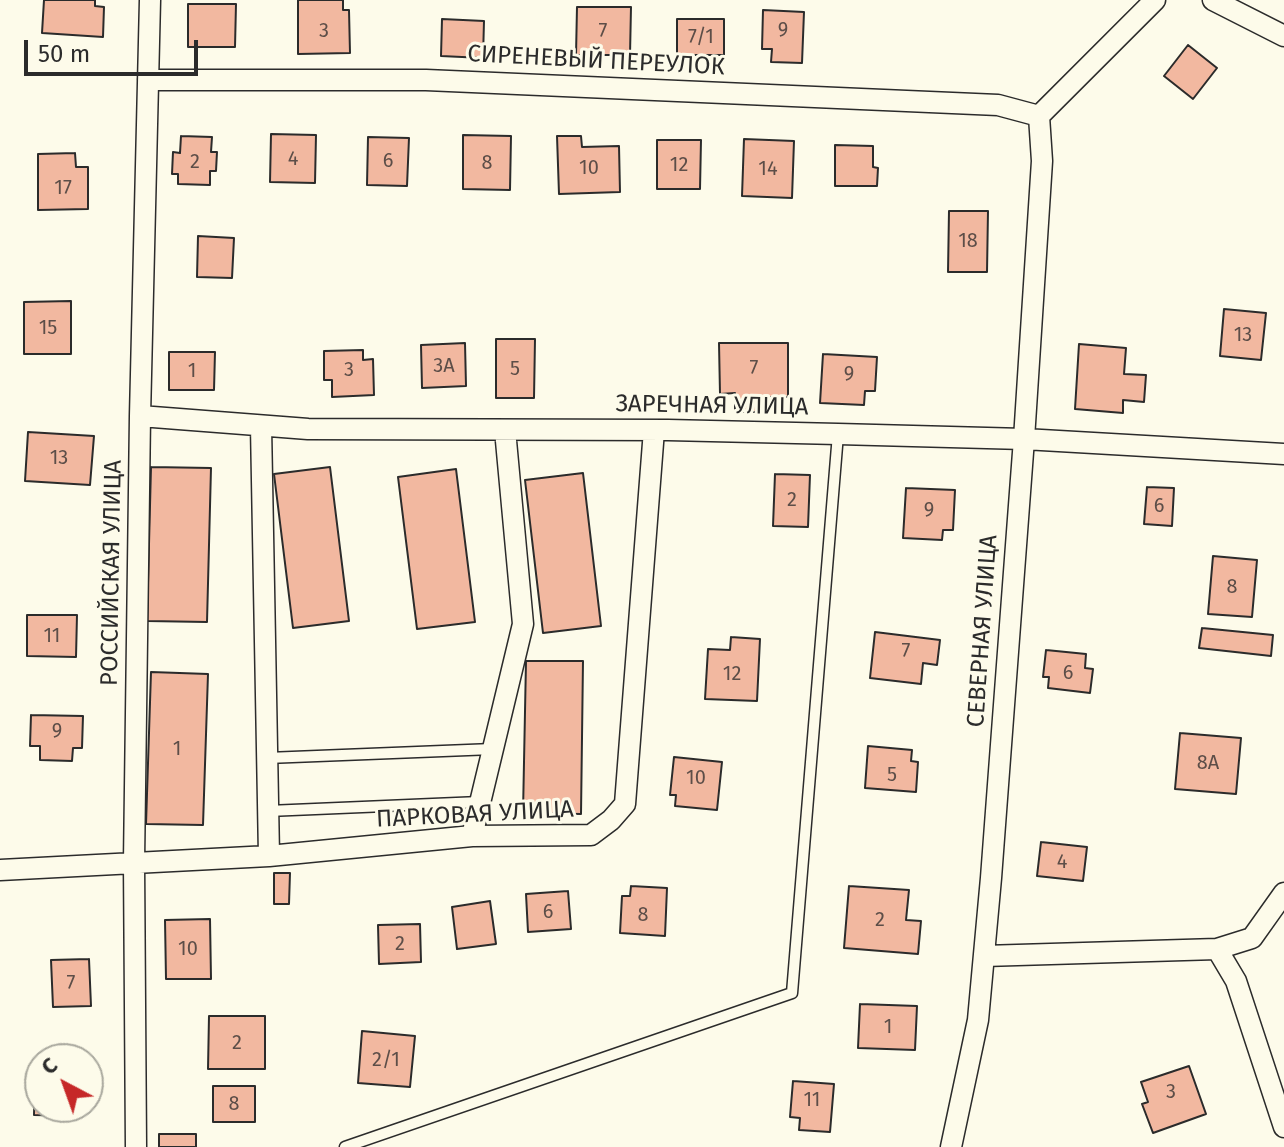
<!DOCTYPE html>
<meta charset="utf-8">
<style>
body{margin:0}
#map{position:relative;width:1284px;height:1147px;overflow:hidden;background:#fdfbea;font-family:"Fira Sans",sans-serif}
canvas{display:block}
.north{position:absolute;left:24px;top:1043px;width:80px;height:80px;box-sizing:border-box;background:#fdfbea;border:2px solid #a9a89e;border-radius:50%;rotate:319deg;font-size:22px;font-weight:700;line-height:32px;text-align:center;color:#2b2b2b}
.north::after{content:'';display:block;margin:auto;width:28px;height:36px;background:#c62828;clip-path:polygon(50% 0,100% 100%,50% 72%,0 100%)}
.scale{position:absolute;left:24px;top:40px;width:174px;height:36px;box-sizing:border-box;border:4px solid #2b2b2b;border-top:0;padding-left:10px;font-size:24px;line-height:28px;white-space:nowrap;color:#2b2b2b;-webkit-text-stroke:6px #fdfbea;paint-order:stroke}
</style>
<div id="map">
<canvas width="1284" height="1147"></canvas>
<div class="north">С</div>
<div class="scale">50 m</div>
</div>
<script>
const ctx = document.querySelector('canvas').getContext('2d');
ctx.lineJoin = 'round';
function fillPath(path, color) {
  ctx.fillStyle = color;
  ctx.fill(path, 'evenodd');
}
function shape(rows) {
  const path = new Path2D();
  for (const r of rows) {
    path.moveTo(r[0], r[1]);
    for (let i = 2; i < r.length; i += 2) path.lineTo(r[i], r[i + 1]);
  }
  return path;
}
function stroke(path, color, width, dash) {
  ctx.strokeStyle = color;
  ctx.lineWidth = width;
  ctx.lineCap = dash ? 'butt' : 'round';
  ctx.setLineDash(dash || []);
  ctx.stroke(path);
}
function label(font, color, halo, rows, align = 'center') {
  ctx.font = font + ' "Fira Sans",sans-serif';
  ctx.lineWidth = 6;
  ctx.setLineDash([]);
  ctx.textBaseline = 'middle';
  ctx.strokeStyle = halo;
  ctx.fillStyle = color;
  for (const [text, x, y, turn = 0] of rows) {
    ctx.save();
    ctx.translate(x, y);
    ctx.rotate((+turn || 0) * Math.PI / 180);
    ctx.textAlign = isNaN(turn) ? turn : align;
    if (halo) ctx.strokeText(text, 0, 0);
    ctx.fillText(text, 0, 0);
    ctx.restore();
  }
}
const building = shape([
 [44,0,95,0,95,6,104,7,103,37,42,33,44,0],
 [298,0,343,0,343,10,349,10,350,53,298,54,298,0],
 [188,4,236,4,235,47,188,47,188,4],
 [577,7,631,7,630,55,576,55,577,7],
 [763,10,804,12,802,63,771,62,772,49,762,49,763,10],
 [442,19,484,21,483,58,441,56,442,19],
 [677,19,724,19,724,55,677,55,677,19],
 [1188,45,1217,68,1193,99,1164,76,1188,45],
 [271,134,316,135,315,183,270,182,271,134],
 [463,135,511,136,510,190,463,189,463,135],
 [181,136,212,137,211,152,217,152,216,171,210,171,210,185,178,184,178,174,172,174,173,152,180,153,181,136],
 [557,136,581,136,582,147,619,146,620,192,559,194,557,136],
 [368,137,409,138,407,186,367,185,368,137],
 [744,139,794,141,792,198,742,196,744,139],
 [657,140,701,140,700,189,657,189,657,140],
 [835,145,873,146,873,167,878,168,877,186,835,186,835,145],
 [75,153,76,167,88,167,88,209,38,210,38,154,75,153],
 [949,211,988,211,987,272,948,272,949,211],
 [198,236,234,238,232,278,197,277,198,236],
 [71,301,71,354,24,354,24,302,71,301],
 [1224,309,1266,313,1261,360,1220,356,1224,309],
 [496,339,535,339,534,398,496,398,496,339],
 [465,343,466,386,422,388,421,345,465,343],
 [719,343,788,343,788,397,763,397,763,412,735,412,735,393,720,394,719,343],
 [1079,344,1126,348,1124,374,1146,375,1144,402,1123,400,1123,413,1075,409,1079,344],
 [363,350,363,360,373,359,374,395,332,397,332,380,324,380,324,351,363,350],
 [169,352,215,352,214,390,169,390,169,352],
 [823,354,877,357,875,391,865,391,864,405,820,403,823,354],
 [28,432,94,436,90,485,25,481,28,432],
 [151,467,211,468,207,622,147,621,151,467],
 [330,467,349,621,293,628,274,474,330,467],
 [456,469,475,622,417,629,398,477,456,469],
 [583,473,601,626,543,633,525,480,583,473],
 [775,474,810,475,808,527,773,526,775,474],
 [1147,487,1174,488,1172,526,1144,524,1147,487],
 [906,488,955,490,953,530,943,530,942,540,903,538,906,488],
 [1213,556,1257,560,1252,617,1208,614,1213,556],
 [27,615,77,615,76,657,27,656,27,615],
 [1202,628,1273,635,1271,656,1199,648,1202,628],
 [875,632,940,640,937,665,923,663,921,684,870,678,875,632],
 [731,637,760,639,757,701,705,699,708,649,730,650,731,637],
 [1046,650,1086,654,1085,668,1093,669,1090,693,1048,688,1049,677,1043,677,1046,650],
 [526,661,583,661,581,814,523,813,526,661],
 [151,672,208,674,203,825,146,824,151,672],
 [31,715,83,716,82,748,73,748,72,761,40,760,40,746,30,746,31,715],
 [1180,733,1241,738,1236,794,1175,789,1180,733],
 [868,746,912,750,911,761,918,762,916,792,865,788,868,746],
 [674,757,722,762,717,810,675,806,676,795,670,795,674,757],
 [1041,842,1087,847,1083,881,1037,876,1041,842],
 [274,873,290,873,289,904,274,904,274,873],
 [631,886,667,888,665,936,620,933,622,896,630,896,631,886],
 [849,886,909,890,906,920,921,921,918,954,844,948,849,886],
 [568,891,571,929,528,932,526,894,568,891],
 [490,901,496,944,457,949,452,907,490,901],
 [210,919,211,979,166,979,165,920,210,919],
 [420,924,421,962,379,964,378,925,420,924],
 [89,959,91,1006,53,1007,51,960,89,959],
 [860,1004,917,1006,915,1050,858,1048,860,1004],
 [209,1016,265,1016,265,1069,208,1069,209,1016],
 [362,1031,415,1036,410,1087,358,1083,362,1031],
 [1189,1066,1206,1114,1153,1133,1142,1104,1148,1102,1141,1082,1189,1066],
 [35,1072,40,1072,40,1107,80,1107,80,1116,34,1115,35,1072],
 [793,1081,834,1084,830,1132,799,1130,800,1118,790,1117,793,1081],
 [213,1086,255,1086,255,1122,213,1122,213,1086],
 [159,1134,196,1134,196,1147,159,1147,159,1134]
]);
const service = shape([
 [267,758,493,749],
 [268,811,480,802],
 [345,1147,792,993,838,434]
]);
const minor = shape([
 [1213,0,1284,36],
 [148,80,426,80,998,105,1039,116],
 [1039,116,1155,0],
 [140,416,308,429,668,430,838,434,1024,439,1284,454],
 [261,426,269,856],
 [472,836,523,624,505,430],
 [0,870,269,856,472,836,591,835,611,820,625,804,654,430],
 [1217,949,1236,981,1284,1127],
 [984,956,1217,949,1252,938,1284,893],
 [136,1147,134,862,140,416,150,0],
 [951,1147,978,1020,991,878,1024,439,1042,161,1039,116]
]);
const numberNames = [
 ["9",783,30],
 ["3",324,31],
 ["7",603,31],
 ["7/1",701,37],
 ["4",293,159],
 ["6",388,161],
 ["2",195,162],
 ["8",487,163],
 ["12",679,165],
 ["10",589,168],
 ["14",768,169],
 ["17",63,188],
 ["18",968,241],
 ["15",48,328],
 ["13",1243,335],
 ["3А",444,366],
 ["7",754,368],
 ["5",515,369],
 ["3",349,370],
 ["1",192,371],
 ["9",849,374],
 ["13",59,458],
 ["2",792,500],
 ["6",1159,506],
 ["9",929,510],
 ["8",1232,587],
 ["11",52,636],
 ["7",906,651],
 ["6",1068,673],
 ["12",732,674],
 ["9",57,731],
 ["1",177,749],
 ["8А",1208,763],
 ["5",892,775],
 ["10",696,778],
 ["4",1062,862],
 ["6",548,912],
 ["8",643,915],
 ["2",880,920],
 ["2",400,944],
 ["10",188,949],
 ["7",71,983],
 ["1",888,1027],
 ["2",237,1043],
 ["2/1",386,1060],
 ["3",1171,1092],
 ["11",812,1100],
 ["8",234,1104]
];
const streetNames = [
 ["СИРЕНЕВЫЙ ПЕРЕУЛОК",596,61,3],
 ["ЗАРЕЧНАЯ УЛИЦА",712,406,1],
 ["РОССИЙСКАЯ УЛИЦА",112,573,-89],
 ["СЕВЕРНАЯ УЛИЦА",983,631,-86],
 ["ПАРКОВАЯ УЛИЦА",475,815,-3]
];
fillPath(building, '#f2b8a0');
stroke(building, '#2b2b2b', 2);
stroke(service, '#2b2b2b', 13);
stroke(minor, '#2b2b2b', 23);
stroke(service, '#fdfbea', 10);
stroke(minor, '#fdfbea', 20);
label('20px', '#5d4e48', null, numberNames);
label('24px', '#2b2b2b', '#fdfbea', streetNames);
</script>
